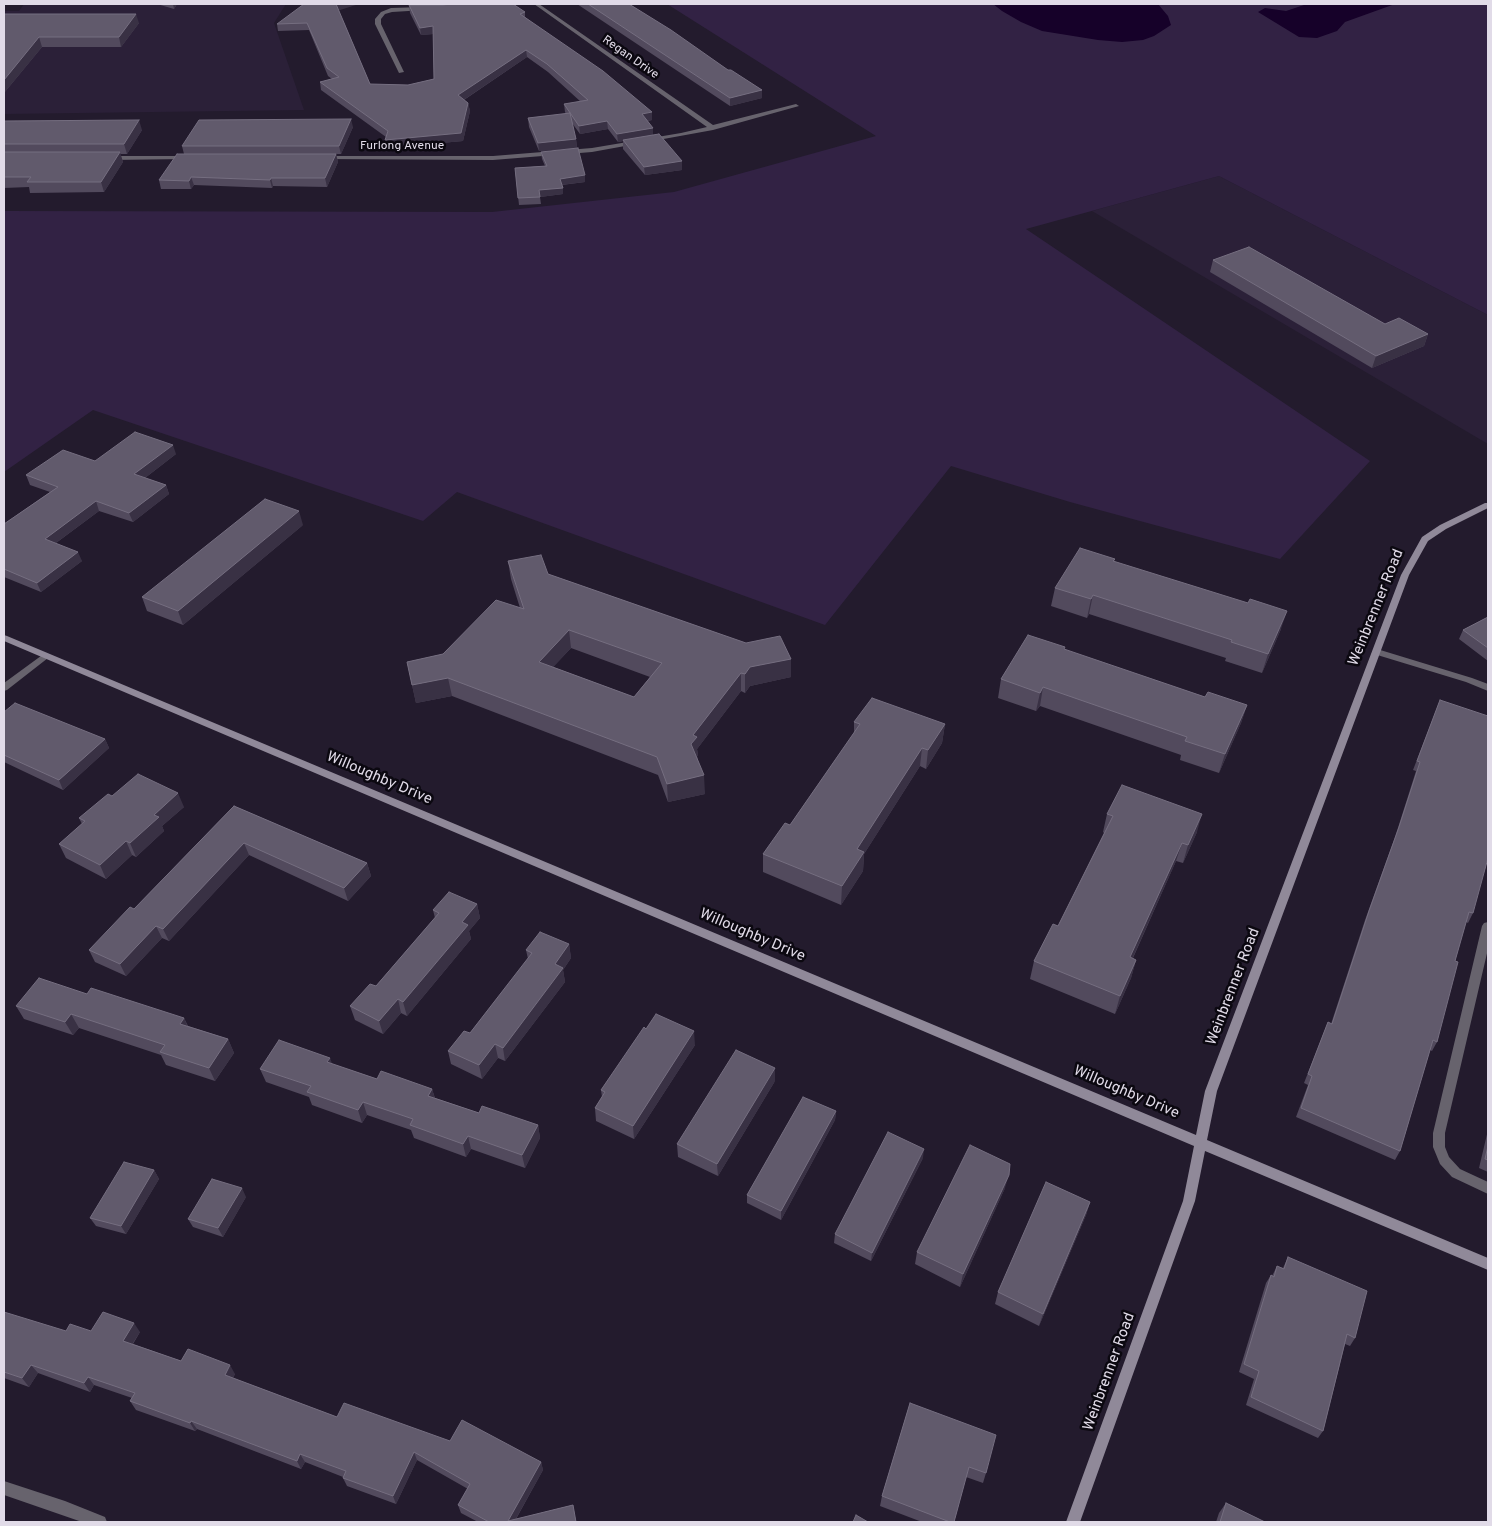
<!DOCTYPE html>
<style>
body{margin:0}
#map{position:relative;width:1492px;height:1526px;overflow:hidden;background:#231b2d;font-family:Overpass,sans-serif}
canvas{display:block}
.frame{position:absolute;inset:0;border:5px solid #e1dbe8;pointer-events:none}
</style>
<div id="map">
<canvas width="1492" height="1526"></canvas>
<div class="frame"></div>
</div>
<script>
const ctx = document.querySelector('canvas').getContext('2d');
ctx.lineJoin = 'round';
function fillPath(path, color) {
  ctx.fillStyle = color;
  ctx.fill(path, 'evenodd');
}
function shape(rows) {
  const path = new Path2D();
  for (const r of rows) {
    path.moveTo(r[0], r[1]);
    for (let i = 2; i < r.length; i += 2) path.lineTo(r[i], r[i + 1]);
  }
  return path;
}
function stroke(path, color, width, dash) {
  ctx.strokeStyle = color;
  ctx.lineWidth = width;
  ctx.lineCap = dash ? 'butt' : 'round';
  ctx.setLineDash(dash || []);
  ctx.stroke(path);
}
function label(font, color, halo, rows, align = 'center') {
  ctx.font = font + ' Overpass,sans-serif';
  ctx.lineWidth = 5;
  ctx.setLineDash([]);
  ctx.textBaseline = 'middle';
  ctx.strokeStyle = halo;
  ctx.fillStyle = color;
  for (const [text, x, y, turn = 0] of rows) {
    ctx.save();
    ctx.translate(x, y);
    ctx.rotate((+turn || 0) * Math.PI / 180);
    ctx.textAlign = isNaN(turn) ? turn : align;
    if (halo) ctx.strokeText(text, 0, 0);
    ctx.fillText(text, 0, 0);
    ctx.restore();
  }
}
const built = shape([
 [24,4,286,4,274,23,304,110,4,114,4,11,19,11],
 [1219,176,1488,315,1488,444,1092,211]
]);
const green = shape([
 [667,4,1488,4,1488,315,1219,176,1026,229,1370,461,1280,559,1070,502,951,466,825,625,457,492,423,521,93,410,4,472,4,211,492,212,674,192,876,136]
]);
const water = shape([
 [993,4,1158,4,1168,16,1171,25,1154,36,1143,40,1122,42,1098,40,1042,31,1021,22,1002,11],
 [1307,4,1395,4,1345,22,1337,31,1317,38,1299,37,1258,12,1265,8,1286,11]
]);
const street = shape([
 [534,4,539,4,713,125,796,104,799,106,713,130,592,152,493,160,323,159,322,158,325,156,493,156,592,148,681,133,707,127,534,4],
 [423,7,426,9,425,10,392,12,385,14,381,19,381,24,404,72,399,73,375,24,375,19,381,12,391,8,423,7],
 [185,156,188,158,187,159,110,160,107,158,110,156,185,156],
 [1377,649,1472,678,1488,684,1488,691,1466,682,1374,654,1372,652,1374,650,1377,649],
 [45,653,48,654,50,656,48,658,7,690,4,691,4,683,45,653],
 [1488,922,1488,949,1445,1133,1445,1147,1449,1157,1460,1169,1488,1182,1488,1194,1452,1177,1440,1164,1433,1147,1433,1133,1482,926,1484,923,1488,922],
 [4,1481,65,1501,105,1517,107,1522,82,1522,4,1495,4,1481]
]);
const secondary = shape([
 [1485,503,1488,503,1488,508,1446,529,1428,541,1409,575,1217,1091,1207,1140,1488,1258,1488,1270,1205,1151,1195,1201,1080,1522,1066,1522,1183,1201,1194,1146,4,641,4,635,7,636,1196,1135,1205,1091,1401,575,1422,537,1440,525,1485,503]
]);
const wall = shape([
 [157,4,177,4,174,9],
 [406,4,444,4,407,5],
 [577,4,629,4,728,70,762,90,762,98,730,106],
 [409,5,525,12,525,17,652,120,648,121,653,135,682,161,682,170,645,175,623,149,623,141,618,142,608,129,580,134,572,123,576,139,577,148,539,151,529,127,528,118,566,114,565,112,564,104,581,102,548,72,527,57,464,100,468,103,470,111,463,141,386,148,386,137,321,90,320,82,332,79,328,76,309,30,278,31,277,24,339,11,370,84,408,85,434,79,433,34,421,35,410,13],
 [4,14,139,23,121,47,42,47,4,93],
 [4,121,142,130,127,154,120,154,123,162,104,192,30,193,29,187,4,188],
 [353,127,341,154,336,154,338,162,327,187,273,186,272,188,194,185,191,189,161,189,159,180,184,154,182,146],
 [541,152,585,182,562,185,563,194,540,197,541,204,519,205,515,168,545,166,542,159],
 [1213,260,1385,324,1428,334,1424,346,1372,368,1210,272],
 [176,454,145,478,166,485,169,494,133,522,99,511,56,543,82,561,41,592,4,577,4,524,50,492,30,485,26,475,95,461],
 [303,525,183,625,147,611,142,597],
 [1115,559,1114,562,1281,629,1262,673,1225,661,1226,658,1089,614,1087,618,1051,606,1055,588],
 [508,561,548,574,791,659,791,677,750,686,745,693,741,691,697,749,698,755,697,756,705,794,668,802,658,775,452,696,416,703,407,662,443,654,520,608,511,579],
 [571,648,650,677,634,697,553,667],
 [1488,617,1488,661,1459,639,1463,630],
 [1064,650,1205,697,1247,705,1241,723,1219,773,1180,760,1181,755,1040,706,1036,711,998,698,1001,679],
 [1440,700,1473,913,1468,923,1466,922,1455,961,1437,1042,1432,1051,1430,1050,1400,1151,1395,1160,1296,1117,1308,1085,1304,1083,1324,1032,1328,1022,1331,1024,1365,920,1395,837,1416,771,1413,770],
 [4,712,105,739,109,748,63,790,4,762],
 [854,722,945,724,942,743,926,769,920,766,864,854,863,871,841,905,763,872,763,854,790,825,854,733],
 [112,796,184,807,162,826,164,831,136,857,132,855,106,879,66,858,59,844,82,824,79,818],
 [234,806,367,863,371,876,348,901,249,855,169,941,162,938,126,976,95,962,89,950,134,909],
 [1107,814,1197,832,1183,863,1176,861,1133,958,1136,960,1131,978,1115,1014,1030,979,1034,961,1058,926,1104,833,1103,832],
 [477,904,480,918,469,931,471,939,407,1016,401,1013,383,1034,355,1020,350,1006,376,986,435,918,433,910],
 [569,944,571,958,563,970,565,982,505,1061,498,1058,482,1079,451,1064,448,1051,470,1033,528,959,526,950],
 [87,994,184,1018,188,1026,228,1039,234,1053,215,1081,166,1065,161,1055,79,1028,73,1035,24,1019,16,1006],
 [646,1029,695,1045,634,1139,596,1121,595,1108,602,1097,601,1090],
 [332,1064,377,1079,432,1089,435,1098,479,1113,538,1125,540,1138,525,1168,471,1149,466,1157,414,1138,411,1130,367,1115,362,1123,312,1105,309,1097,266,1082,260,1069],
 [775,1081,718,1176,678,1157,677,1144],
 [836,1111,835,1120,781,1220,747,1203,747,1195],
 [1488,1130,1488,1172,1479,1168],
 [923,1158,871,1261,834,1243,835,1234],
 [154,1170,159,1179,126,1234,96,1226,90,1218],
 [1005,1188,960,1287,915,1264,917,1252],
 [246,1197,223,1237,193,1227,188,1219],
 [1090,1202,1086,1215,1039,1326,995,1304,998,1292],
 [1288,1257,1355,1338,1350,1346,1345,1344,1323,1431,1318,1438,1246,1405,1254,1379,1239,1372,1266,1283,1271,1275,1272,1276,1277,1266,1283,1268],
 [66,1331,140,1332,133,1344,181,1361,235,1374,233,1378,337,1417,541,1462,543,1470,516,1519,573,1505,576,1522,478,1522,461,1513,458,1505,468,1489,417,1460,396,1504,347,1486,343,1478,343,1477,305,1462,301,1469,197,1429,195,1431,136,1410,130,1401,132,1398,94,1385,90,1392,38,1373,29,1387,4,1378,4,1372],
 [910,1403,986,1473,983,1483,966,1477,954,1522,922,1522,880,1506,882,1496],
 [1226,1503,1265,1522,1216,1522,1219,1513]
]);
const shadedWall = shape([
 [173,4,177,4,174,9],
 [336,4,359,4,337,11],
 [136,14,139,23,121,47,119,37],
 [433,26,434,34,421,35,420,28],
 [39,37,42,47,4,93,4,80],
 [526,50,527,57,459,103,458,95],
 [762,90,762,98,730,106,730,98],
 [468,103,470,111,463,141,386,148,385,140],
 [652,112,652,120,642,122,642,114],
 [351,119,353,127,341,154,339,146],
 [139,120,142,130,127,154,124,144],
 [607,121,608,129,580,134,579,126],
 [653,128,653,136,618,142,617,134],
 [576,139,577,148,539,151,538,143],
 [120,152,123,162,104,192,101,182],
 [336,154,338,162,327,187,325,178],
 [682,161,682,170,645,175,644,167],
 [585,175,585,182,560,185,560,179],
 [191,177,194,185,191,189,189,181],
 [271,178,273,186,272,188,270,180],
 [563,188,563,194,540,197,539,190],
 [1428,334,1424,346,1372,368,1376,356],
 [173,445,176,454,137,484,134,474],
 [166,485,169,494,133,522,129,513],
 [96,501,99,511,49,548,45,539],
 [299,511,303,525,183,625,178,611],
 [78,552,82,561,41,592,37,583],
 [1093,595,1089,614,1087,618,1091,599],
 [1287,611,1281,629,1262,673,1268,654],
 [569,630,571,648,541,680,539,662],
 [791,659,791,677,750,686,745,693,745,674,750,667],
 [741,673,741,691,697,749,698,755,692,762,691,744,693,735],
 [448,678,452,696,416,703,412,685],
 [1043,687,1040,706,1036,711,1040,693],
 [1247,705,1241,723,1219,773,1225,754],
 [945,724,942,743,926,769,928,750],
 [105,739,109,748,63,790,59,780],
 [922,748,920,766,864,854,863,871,841,905,842,886,857,849],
 [704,775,705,794,668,802,667,784],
 [178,793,184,807,162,826,164,831,136,857,130,843,154,815],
 [1202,814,1197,832,1183,863,1188,845],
 [126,841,132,855,106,879,100,865],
 [244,843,249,855,169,941,163,929],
 [1182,843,1176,861,1125,975,1130,957],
 [367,863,371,876,348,901,344,888],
 [477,904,480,918,469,931,471,939,407,1016,403,1002,462,922],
 [156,926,162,938,126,976,120,964],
 [569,944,571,958,563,970,565,982,505,1061,503,1048,555,964],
 [1136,960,1131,978,1115,1014,1120,996],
 [398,999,401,1013,383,1034,379,1021],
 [71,1014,79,1028,73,1035,65,1022],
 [184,1018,190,1032,180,1024],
 [694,1031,695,1045,634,1139,633,1126],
 [228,1039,234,1053,215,1081,209,1068],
 [495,1044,498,1058,482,1079,479,1065],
 [330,1058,335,1071,327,1062],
 [775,1068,775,1081,718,1176,717,1164],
 [432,1089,436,1102,428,1096],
 [363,1102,367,1115,362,1123,358,1110],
 [836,1111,835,1120,781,1220,781,1211],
 [538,1125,540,1138,525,1168,522,1155],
 [468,1136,471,1149,466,1157,463,1144],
 [924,1149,923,1158,871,1261,872,1253],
 [154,1170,159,1179,126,1234,121,1226],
 [1009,1175,1005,1188,960,1287,963,1274],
 [242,1188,246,1197,223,1237,218,1228],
 [1090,1202,1086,1215,1039,1326,1043,1314],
 [134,1323,140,1332,129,1349,123,1341],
 [31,1365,38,1373,29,1387,22,1378],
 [230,1365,235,1374,230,1383,225,1375],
 [88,1377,94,1385,90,1392,84,1383],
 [191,1421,197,1429,195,1431,190,1423],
 [414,1452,417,1460,396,1504,393,1496],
 [300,1454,305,1462,301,1469,297,1461],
 [541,1462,543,1470,514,1522,508,1521]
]);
const building = shape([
 [304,4,336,4,370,84,408,85,434,79,433,26,420,28,409,5,443,5,451,4,513,4,525,12,520,14,603,71,652,112,642,114,653,128,617,134,607,121,579,126,564,104,588,100,547,64,526,50,458,95,468,103,461,133,385,140,388,131,320,82,339,77,327,68,307,23,277,24,304,4],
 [588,4,629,4,671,30,728,70,731,70,762,90,730,98,588,4],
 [4,14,136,14,119,37,39,37,4,80,4,14],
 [570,113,576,139,538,143,528,118,570,113],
 [351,119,339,146,182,146,199,120,351,119],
 [139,120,124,144,4,144,4,121,139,120],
 [659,134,682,161,644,167,623,140,659,134],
 [578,148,585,175,560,179,563,188,539,190,540,197,518,198,515,168,547,166,541,152,578,148],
 [4,152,120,152,101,182,27,182,31,177,4,177,4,152],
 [177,154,336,154,325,178,271,178,270,180,191,177,189,181,159,180,177,154],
 [1249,247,1385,324,1399,318,1428,334,1376,356,1213,260,1249,247],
 [135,432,173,445,134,474,166,485,129,513,96,501,45,539,78,552,37,583,4,569,4,524,58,487,26,475,63,450,95,461,135,432],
 [265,499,299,511,178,611,142,597,265,499],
 [1080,548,1115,559,1113,561,1248,603,1250,599,1287,611,1268,654,1231,642,1232,640,1093,595,1091,599,1055,588,1080,548],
 [541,555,548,574,746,643,780,636,791,659,750,667,745,674,741,673,693,735,697,737,691,744,704,775,667,784,657,757,448,678,412,685,407,662,443,654,496,600,524,609,508,561,541,555],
 [569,630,662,663,634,697,539,662,569,630],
 [1488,617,1488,648,1463,630,1488,617],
 [1028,635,1065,647,1064,649,1205,697,1208,692,1247,705,1225,754,1185,741,1187,737,1043,687,1040,693,1001,679,1028,635],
 [872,698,945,724,928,750,922,748,857,849,864,852,842,886,763,854,785,823,790,825,860,724,854,722,872,698],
 [1440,700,1488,716,1488,858,1473,913,1469,912,1455,961,1458,962,1437,1042,1433,1040,1400,1151,1301,1108,1312,1076,1308,1074,1328,1022,1332,1024,1369,911,1399,827,1420,762,1417,761,1440,700],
 [15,703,105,739,59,780,4,755,4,712,15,703],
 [138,774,178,793,154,815,159,817,130,843,126,841,100,865,59,844,85,821,79,818,108,794,112,796,138,774],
 [1122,785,1202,814,1188,845,1182,843,1130,957,1136,960,1120,996,1034,961,1053,924,1058,926,1113,816,1107,814,1122,785],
 [234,806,367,863,344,888,244,843,163,929,156,926,120,964,89,950,130,907,134,909,234,806],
 [449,892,477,904,462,922,468,925,403,1002,398,999,379,1021,350,1006,370,984,376,986,439,913,433,910,449,892],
 [540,932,569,944,555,964,563,968,503,1048,495,1044,479,1065,448,1051,464,1031,470,1033,532,953,526,950,540,932],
 [39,978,87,994,91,988,184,1018,180,1024,228,1039,209,1068,160,1052,165,1045,71,1014,65,1022,16,1006,39,978],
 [656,1014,694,1031,633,1126,595,1108,605,1092,601,1090,644,1027,646,1029,656,1014],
 [279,1040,330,1058,327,1062,377,1079,381,1071,432,1089,428,1096,479,1113,482,1106,538,1125,522,1155,468,1136,463,1144,410,1125,413,1119,363,1102,358,1110,307,1092,311,1086,260,1069,279,1040],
 [736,1050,775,1068,717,1164,677,1144,736,1050],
 [803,1097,836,1111,781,1211,747,1195,803,1097],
 [888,1132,924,1149,872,1253,835,1234,888,1132],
 [970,1145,1010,1164,1009,1175,963,1274,917,1252,970,1145],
 [1488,1146,1488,1160,1485,1159,1488,1146],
 [124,1162,154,1170,121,1226,90,1218,124,1162],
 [212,1179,242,1188,218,1228,188,1219,212,1179],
 [1046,1182,1090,1202,1043,1314,998,1292,1046,1182],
 [1288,1257,1367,1291,1355,1338,1347,1334,1323,1431,1251,1397,1259,1371,1244,1364,1271,1275,1274,1277,1277,1266,1284,1269,1288,1257],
 [4,1312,66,1331,70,1324,91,1331,103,1312,134,1323,123,1341,181,1361,188,1349,230,1365,225,1375,337,1417,344,1403,450,1441,462,1420,541,1462,508,1521,573,1505,576,1522,489,1522,458,1505,470,1484,414,1452,393,1496,343,1478,346,1471,300,1454,297,1461,191,1421,190,1423,130,1401,135,1393,88,1377,84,1383,31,1365,22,1378,4,1372,4,1312],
 [910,1403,996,1435,986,1473,969,1467,954,1522,950,1522,882,1496,910,1403],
 [1226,1503,1265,1522,1220,1522,1226,1503],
 [856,1515,868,1522,853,1522,856,1515]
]);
const farStreetnames = [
 ["Regan Drive",630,58,35],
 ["Furlong Avenue",402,147]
];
const streetNames = [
 ["Weinbrenner Road",1377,608,-68],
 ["Willoughby Drive",379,779,23],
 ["Willoughby Drive",752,936,23],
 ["Weinbrenner Road",1234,987,-69],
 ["Willoughby Drive",1126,1093,23],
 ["Weinbrenner Road",1110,1372,-70]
];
fillPath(built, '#2b2038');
fillPath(green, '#322244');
fillPath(water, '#160129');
fillPath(street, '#67636d');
fillPath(secondary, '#908999');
fillPath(wall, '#524a5d');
fillPath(shadedWall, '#393144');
fillPath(building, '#615a6c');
stroke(building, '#756e80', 1);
label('12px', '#e1dbe8', '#0b0810', farStreetnames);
label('15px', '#e1dbe8', '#0b0810', streetNames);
</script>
